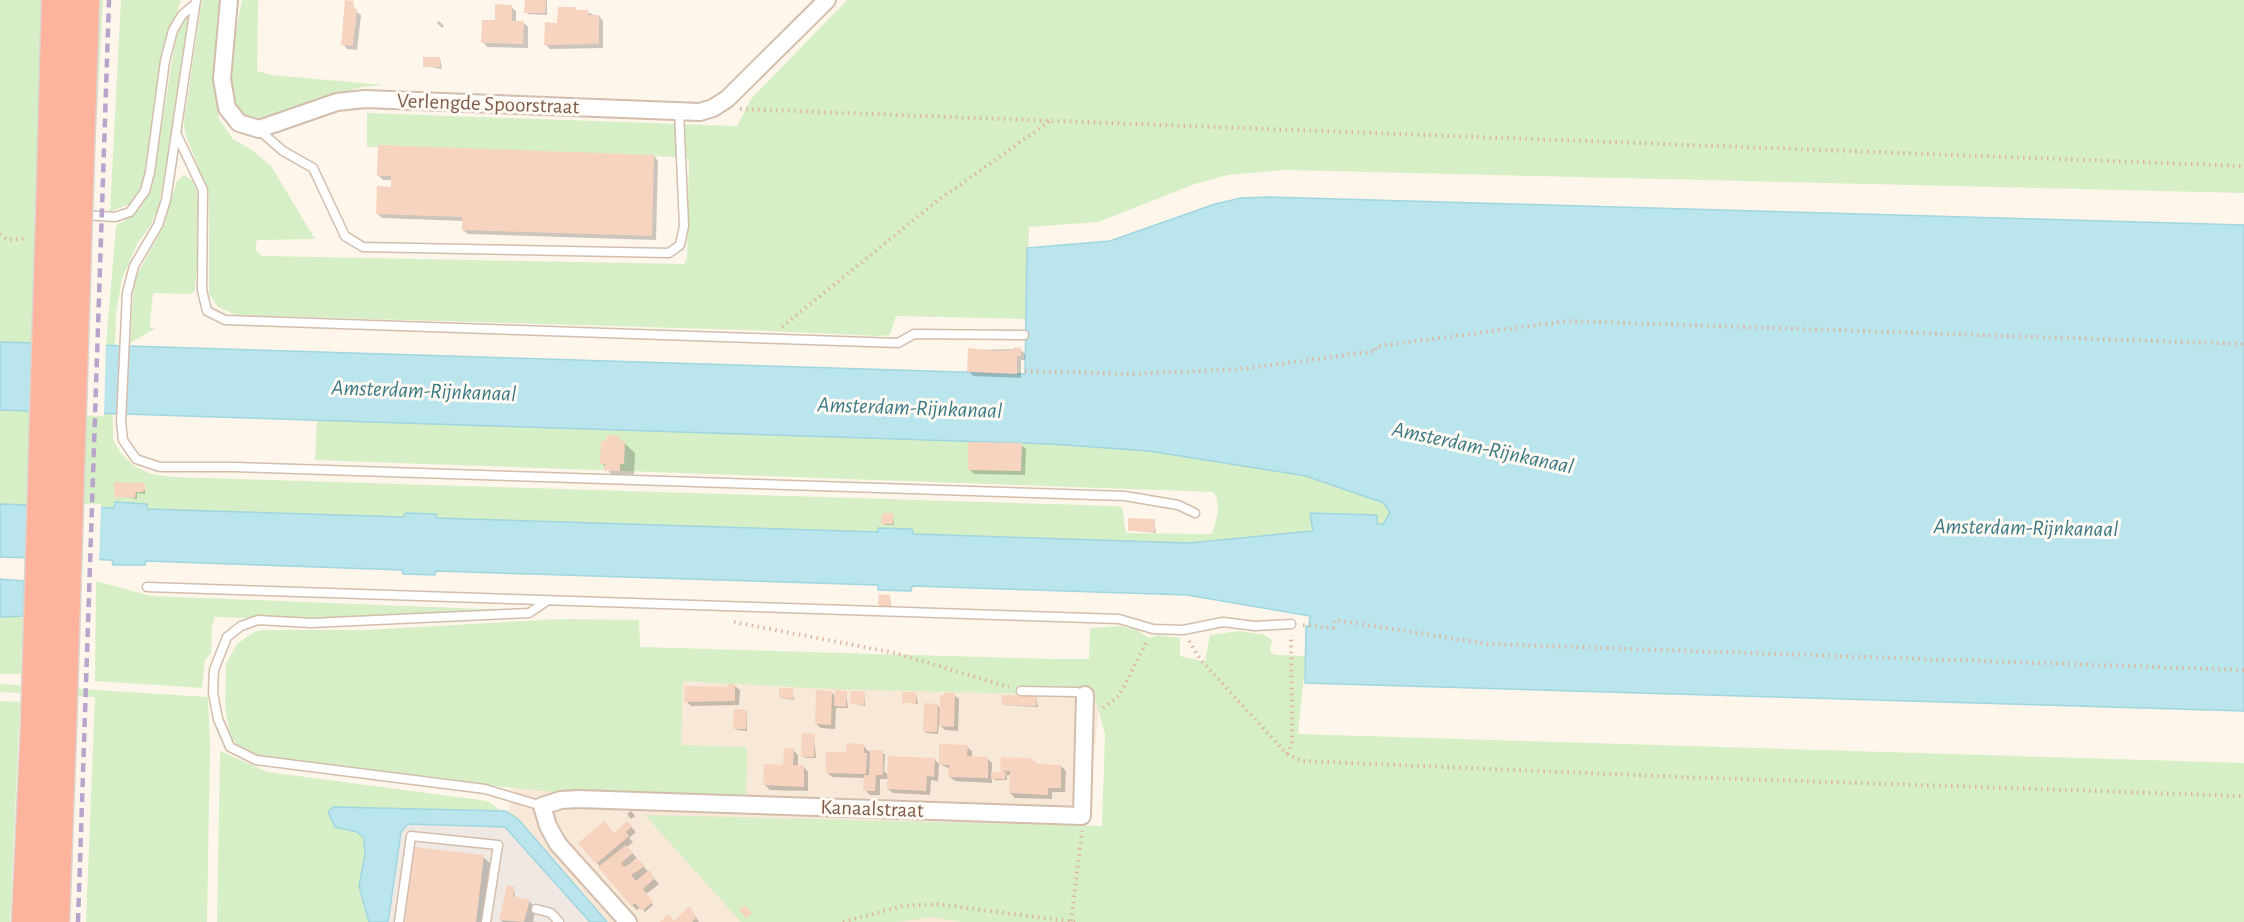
<!DOCTYPE html>
<style>
body{margin:0}
canvas{display:block;background:#fef6ea}
</style>
<canvas width="2244" height="922"></canvas>
<script>
const ctx = document.querySelector('canvas').getContext('2d');
ctx.lineJoin = 'round';
function fillPath(path, color) {
  ctx.fillStyle = color;
  ctx.fill(path, 'evenodd');
}
function shape(rows) {
  const path = new Path2D();
  for (const r of rows) {
    path.moveTo(r[0], r[1]);
    for (let i = 2; i < r.length; i += 2) path.lineTo(r[i], r[i + 1]);
  }
  return path;
}
function stroke(path, color, width, dash) {
  ctx.strokeStyle = color;
  ctx.lineWidth = width;
  ctx.lineCap = dash ? 'butt' : 'round';
  ctx.setLineDash(dash || []);
  ctx.stroke(path);
}
function label(font, color, halo, rows, align = 'center') {
  ctx.font = font + ' "Alegreya Sans",sans-serif';
  ctx.lineWidth = 6;
  ctx.setLineDash([]);
  ctx.textBaseline = 'middle';
  ctx.strokeStyle = halo;
  ctx.fillStyle = color;
  for (const [text, x, y, turn = 0] of rows) {
    ctx.save();
    ctx.translate(x, y);
    ctx.rotate((+turn || 0) * Math.PI / 180);
    ctx.textAlign = isNaN(turn) ? turn : align;
    if (halo) ctx.strokeText(text, 0, 0);
    ctx.fillText(text, 0, 0);
    ctx.restore();
  }
}
const residential = shape([
 [677,667,1102,680,1076,922,608,922,508,818,513,775]
]);
const industrial = shape([
 [508,818,608,922,382,922,400,820]
]);
const green = shape([
 [0,0,42,0,34,225,61,226,57,344,0,342],
 [99,0,103,0,92,209,98,57],
 [121,0,181,0,160,62,144,179,134,202,110,212],
 [202,0,225,0,215,89,219,119,233,139,252,150,271,166,315,239,257,240,255,249,262,256,684,264,687,258,689,159,678,157,367,147,367,113,737,126,751,99,847,0,2244,0,2244,193,1284,170,1228,175,1195,184,1098,222,1029,227,1027,319,896,316,890,335,879,336,747,330,236,315,218,307,209,294,209,195,185,133,184,122],
 [242,0,258,0,257,71,271,75,384,85,362,87,319,99,255,124,237,116,230,96,230,61],
 [192,10,159,207,150,226,137,244,122,279,116,313,115,345,106,345,116,226,140,209,149,191,155,168,177,30,184,17],
 [184,175,192,180,196,188,201,217,195,291,189,294,153,293,150,323,151,328,156,328,130,343,134,280,163,227,177,181],
 [0,410,113,414,113,439,120,452,134,466,151,474,172,477,1114,506,1122,507,1126,533,1212,534,1218,513,1217,498,1213,492,315,460,317,420,1051,444,1149,451,1306,476,1384,503,1390,513,1382,524,1377,524,1377,516,1310,523,1314,523,1313,531,1189,543,912,534,912,529,879,529,878,532,437,518,437,515,404,515,404,517,147,509,146,504,115,502,115,508,0,504],
 [96,581,151,596,510,610,333,621,215,617,212,626,211,653,205,660,202,688,95,681],
 [23,616,21,674,0,674,0,617],
 [559,619,639,620,640,647,1052,659,1089,659,1090,628,1119,626,1137,630,1149,638,1159,635,1180,638,1180,656,1205,662,1210,635,1240,631,1265,635,1272,640,1270,652,1275,655,1306,656,1298,734,2244,763,2244,922,962,922,932,917,898,922,741,922,645,815,1102,826,1105,734,1096,701,1073,695,831,689,683,681,681,745,747,747,746,800,576,794,452,782,258,755,239,747,230,736,225,707,226,664,237,644,254,632,263,630,366,630],
 [0,684,208,697,210,745,207,922,86,922,95,697,0,692],
 [0,701,20,702,10,922,0,922],
 [220,751,268,772,487,801,500,810,394,809,342,830,357,832,364,838,365,855,359,886,369,922,217,922]
]);
const water = shape([
 [1269,197,2244,225,2244,711,1305,683,1306,626,1309,626,1310,616,1187,595,912,586,911,591,878,590,878,585,435,571,435,575,403,574,402,570,146,561,145,565,113,565,112,560,0,557,0,504,114,508,115,502,147,504,147,509,403,517,406,513,436,514,437,518,878,532,878,528,912,529,913,534,1189,543,1313,531,1310,513,1377,515,1377,524,1383,524,1390,513,1384,503,1306,476,1149,451,1051,444,0,410,0,342,1025,374,1027,248,1110,241,1215,204,1241,198,1269,197],
 [0,579,24,581,23,616,0,617,0,579],
 [333,807,506,811,518,819,607,922,590,922,505,827,408,824,401,832,388,922,369,922,359,886,365,855,364,838,357,832,335,827,328,812,333,807]
]);
const pier = shape([
 [32,340,106,342,104,416,29,414],
 [27,502,101,504,99,563,25,561]
]);
const shadow = shape([
 [526,0,547,0,547,15,528,14],
 [353,3,354,10,361,15,357,50,347,49,343,44],
 [511,7,516,11,516,22,524,23,528,27,528,48,487,47,483,42,496,22],
 [574,9,599,16,603,21,603,48,550,49,545,44],
 [439,21,444,26,442,28,437,23],
 [440,58,442,69,424,66],
 [654,156,658,161,656,240,468,234,463,230,464,221,382,218,377,213,393,188,393,180,383,180,378,175],
 [1020,349,1025,354,1025,360,1021,360,1021,378,973,376,969,371,969,350],
 [618,437,635,453,634,474,630,474,629,481,616,480,602,463],
 [1021,445,1026,449,1025,475,974,474,969,469],
 [145,487,145,494,137,493,137,499,115,496],
 [893,514,894,525,885,525,883,523],
 [1154,520,1156,533,1129,530],
 [890,596,891,607,882,607,880,605],
 [735,686,740,690,739,705,691,706,686,701],
 [792,690,794,700,781,698],
 [831,692,836,697,846,692,848,708,836,708,835,729,821,728,816,724],
 [864,693,865,706,852,703],
 [916,694,918,704,903,702],
 [954,695,959,699,958,731,945,730,939,724,938,734,926,733,924,731,937,705,941,709],
 [1036,697,1038,707,1003,705],
 [747,711,747,731,737,730,735,728],
 [814,735,816,758,805,758,803,756],
 [863,745,868,751,885,754,884,771,889,776,934,759,939,764,938,781,931,780,930,795,893,793,888,789,889,779,880,779,880,795,870,795,865,790,865,778,832,777,827,772,848,754],
 [967,747,972,751,972,758,987,758,992,763,992,773,1005,774,1002,770,1038,766,1061,766,1066,771,1065,792,1052,792,1052,799,1015,798,1010,793,1011,775,1007,775,1007,780,995,780,992,777,992,783,955,781,950,777,950,769,940,764],
 [793,750,798,755,798,767,804,767,808,772,808,791,770,790,765,785,785,766],
 [631,811,635,816,631,819,627,814],
 [627,823,636,832,629,838,633,842,627,847,637,858,631,863,643,866,659,884,646,894,653,905,645,912,641,907,637,910,632,905,580,843,614,835],
 [483,857,491,864,484,922,407,922],
 [514,888,515,898,529,901,536,908,533,921,536,922,503,922,500,920],
 [690,908,699,922,675,922]
]);
const building = shape([
 [345,0,354,1,353,8,357,9,353,46,341,45],
 [525,0,546,0,545,13,524,13],
 [495,4,512,5,512,21,524,21,523,44,481,43,482,20,495,20],
 [558,7,575,7,575,10,588,10,588,15,599,15,599,44,544,45,545,22,557,23],
 [423,57,440,57,440,67,423,67],
 [378,145,654,155,652,236,462,230,462,217,376,214,377,186,391,187,391,176,377,176],
 [1014,347,1021,348,1021,356,1017,356,1017,374,967,372,968,348,995,351,1014,350],
 [608,435,619,436,621,441,625,441,624,464,620,464,620,471,604,471,605,464,600,464,601,441,605,441],
 [968,442,1022,443,1021,471,968,470],
 [114,482,144,483,146,488,143,492,136,492,135,498,114,497],
 [882,513,893,513,893,524,881,524],
 [1128,518,1155,519,1154,532,1128,531],
 [879,594,890,595,890,606,878,605],
 [727,684,735,684,735,701,684,702,685,686,728,687],
 [779,688,793,688,793,699,779,698],
 [816,690,832,691,831,725,815,724],
 [835,690,847,691,846,707,834,706],
 [851,691,865,691,864,705,850,704],
 [902,692,916,692,916,703,902,703],
 [944,693,955,693,954,727,939,726,940,695,944,695],
 [1002,695,1037,696,1036,706,1002,705],
 [924,703,938,704,937,732,923,732],
 [734,709,747,710,746,729,733,729],
 [802,733,815,734,814,757,801,757],
 [847,743,864,744,864,753,867,753,866,774,826,773,826,752,846,752],
 [939,744,968,745,967,756,988,757,988,778,948,777,949,765,939,765],
 [784,748,794,748,793,765,804,765,804,787,763,785,764,764,783,765],
 [870,750,883,750,883,775,876,775,875,791,863,791,864,775,869,775],
 [888,756,935,758,934,777,927,776,926,791,887,789],
 [1001,757,1030,758,1038,764,1061,765,1061,788,1048,788,1048,795,1009,793,1010,771,1000,771],
 [991,772,1006,772,1005,779,991,779],
 [604,821,614,833,627,821,632,826,626,832,629,836,596,864,578,843],
 [626,845,633,853,621,863,624,867,638,859,645,866,631,875,636,881,649,870,655,878,643,889,653,902,642,911,635,903,631,906,598,867],
 [414,847,484,855,476,922,405,922],
 [507,885,515,887,513,896,530,900,524,922,499,920],
 [745,905,752,913,746,918,739,910],
 [690,906,696,918,692,922,660,922,668,914,674,921]
]);
const path = shape([
 [740,109,2244,166],
 [0,234,8,240,27,238],
 [782,327,937,201,1050,121],
 [1379,346,1568,321,2244,344],
 [1025,371,1131,374,1241,369,1376,351,1375,344],
 [734,622,895,653,1009,687],
 [1303,625,1333,628,1335,620,1488,644,2244,670],
 [1189,641,1200,659,1287,754,1302,761,1682,777,2244,796],
 [1103,708,1119,696,1147,641],
 [1287,754,1292,744,1291,635],
 [1071,921,1082,831],
 [843,922,903,906,937,904,1075,922]
]);
const service = shape([
 [196,0,166,200,158,225,134,266,127,293,121,422,123,440,136,459,160,467,235,467,1125,496,1178,505,1195,513],
 [259,130,283,151,313,168,345,236,363,247,669,253,680,245,684,226,679,111],
 [177,135,203,190,202,290,207,311,225,320,898,343,914,334,1024,335],
 [83,215,115,217,130,212,145,191,150,172,165,61,173,30,182,15,195,4],
 [147,587,1119,619,1153,629,1183,630,1223,622,1255,626,1291,624],
 [1021,691,1077,692,1085,695],
 [542,806,485,789,256,760,230,747,218,719,213,693,214,670,227,637,241,626,258,620,311,623,529,613,547,601],
 [536,909,551,913,559,922],
 [399,922,411,836,498,845,486,922]
]);
const minor = shape([
 [229,0,222,79,227,108,239,123,259,129,337,102,365,99,700,112,713,108,727,99,827,0],
 [628,922,558,844,548,826,542,806,561,800,579,799,1082,816,1085,695]
]);
const motorway = shape([
 [52,181,57,0],
 [78,181,84,0],
 [27,922,36,727],
 [54,922,61,728]
]);
const rail = shape([
 [78,922,109,0]
]);
const motorwayBridge = shape([
 [36,727,52,181],
 [61,728,78,181]
]);
const streetNames = [
 ["Verlengde Spoorstraat",488,104,2],
 ["Kanaalstraat",872,809,2]
];
const waterNames = [
 ["Amsterdam-Rijnkanaal",424,391,2],
 ["Amsterdam-Rijnkanaal",910,408,2],
 ["Amsterdam-Rijnkanaal",1483,448,12],
 ["Amsterdam-Rijnkanaal",2026,528,1]
];
fillPath(residential, '#f7e8d8');
fillPath(industrial, '#f0e9e3');
fillPath(green, '#d7efc6');
fillPath(water, '#bbe5ec');
stroke(water, '#a0d6df', 1.5);
fillPath(pier, '#fef6ea');
fillPath(shadow, '#0003');
fillPath(building, '#f7d4bf');
stroke(service, '#d3bdad', 11);
stroke(minor, '#d3bdad', 20);
stroke(motorway, '#ddd4d0', 33);
stroke(path, '#ddb7a0', 4, [1.5, 4.5]);
stroke(service, '#fff', 8);
stroke(minor, '#fff', 16);
stroke(motorway, '#feb39c', 30);
stroke(rail, '#b9a5cc', 4.5, [9, 6]);
stroke(motorwayBridge, '#ddd4d0', 33, []);
stroke(motorwayBridge, '#feb39c', 30);
label('21px', '#7e5b49', '#fffaf3', streetNames);
label('italic 22px', '#3a7984', '#fffaf3', waterNames);
</script>
